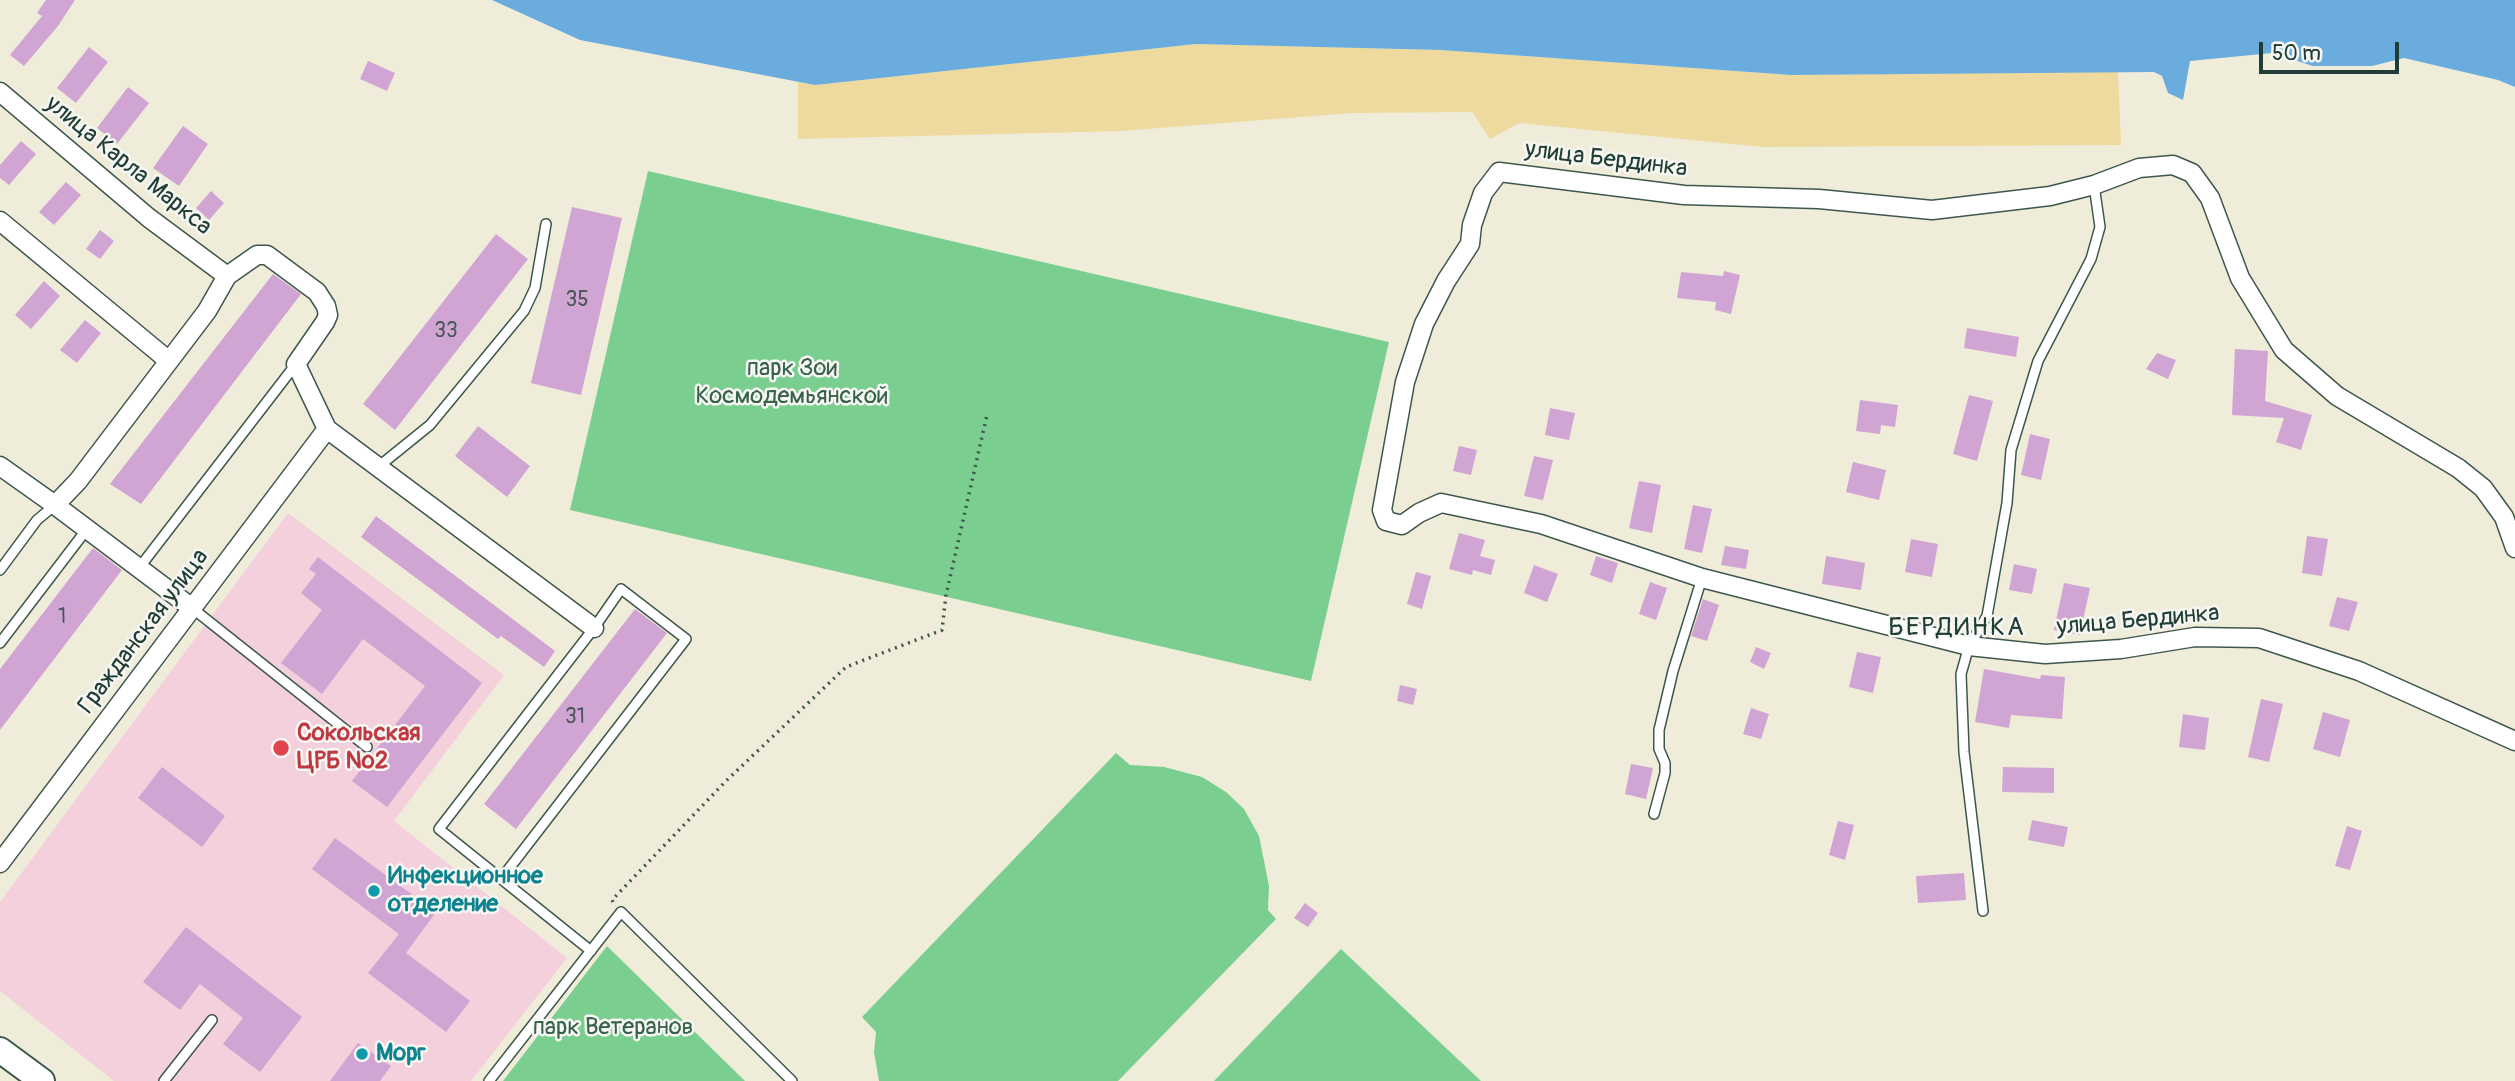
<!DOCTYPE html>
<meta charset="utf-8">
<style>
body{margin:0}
#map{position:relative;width:2515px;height:1081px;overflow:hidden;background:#f0ecda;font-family:Pangolin,sans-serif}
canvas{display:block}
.scale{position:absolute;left:2259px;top:42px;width:140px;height:32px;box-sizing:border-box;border:4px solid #1f3d34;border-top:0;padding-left:9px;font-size:21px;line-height:24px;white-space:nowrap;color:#1f3d34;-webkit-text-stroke:5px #f6f6f2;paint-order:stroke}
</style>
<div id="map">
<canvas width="2515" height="1081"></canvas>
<div class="scale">50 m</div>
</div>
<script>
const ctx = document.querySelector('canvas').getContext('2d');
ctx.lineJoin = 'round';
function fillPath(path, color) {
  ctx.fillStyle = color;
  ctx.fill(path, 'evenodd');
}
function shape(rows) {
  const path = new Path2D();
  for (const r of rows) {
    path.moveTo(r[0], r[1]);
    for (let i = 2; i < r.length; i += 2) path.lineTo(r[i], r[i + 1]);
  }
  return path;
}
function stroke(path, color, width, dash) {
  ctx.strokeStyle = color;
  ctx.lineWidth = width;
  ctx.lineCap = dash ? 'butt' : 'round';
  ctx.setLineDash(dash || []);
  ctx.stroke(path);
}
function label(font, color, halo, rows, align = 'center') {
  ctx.font = font + ' Pangolin,sans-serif';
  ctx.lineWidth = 5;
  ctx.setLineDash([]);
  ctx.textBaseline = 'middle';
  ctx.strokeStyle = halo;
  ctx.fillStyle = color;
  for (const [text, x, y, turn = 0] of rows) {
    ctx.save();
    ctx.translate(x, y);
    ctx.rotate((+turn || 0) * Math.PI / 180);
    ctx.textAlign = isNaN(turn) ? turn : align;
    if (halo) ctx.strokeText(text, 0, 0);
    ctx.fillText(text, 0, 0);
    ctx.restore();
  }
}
const built = shape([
 [288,513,504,675,394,821,567,958,471,1081,114,1081,0,991,0,902]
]);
const green = shape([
 [648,171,1389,342,1311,681,570,510],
 [1116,753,1130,765,1164,767,1202,777,1226,792,1244,809,1259,836,1269,886,1268,910,1276,919,1118,1081,879,1081,874,1052,876,1032,862,1017],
 [607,946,745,1081,503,1081],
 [1341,949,1481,1081,1214,1081]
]);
const sand = shape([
 [1196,44,1441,50,1791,75,2118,71,2121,145,1763,147,1519,123,1490,139,1472,112,1351,113,1121,131,798,139,798,82,815,85]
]);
const water = shape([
 [492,0,2515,0,2515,87,2498,80,2404,58,2372,66,2313,66,2272,53,2190,61,2183,100,2168,93,2162,76,2154,72,1791,75,1441,50,1196,44,815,85,580,40]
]);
const building = shape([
 [46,0,75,0,58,26,24,66,10,55,42,16,37,13],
 [89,47,108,62,76,103,57,88],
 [368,61,395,73,387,91,360,79],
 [128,87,149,103,117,144,97,128],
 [183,126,208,144,179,186,153,168],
 [21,141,36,154,9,185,0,178,0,165],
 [66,182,81,195,54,225,39,212],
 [211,191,224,203,209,220,196,208],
 [572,207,622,218,581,395,531,383],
 [100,230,114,241,100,259,86,249],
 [496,234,528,259,395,430,363,404],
 [1724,271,1740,275,1731,314,1715,310,1716,302,1677,298,1681,272,1723,276],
 [273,274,301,294,141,504,110,484],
 [44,281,60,296,31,329,15,315],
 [85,320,101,333,77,363,60,350],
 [1967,328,2019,337,2016,357,1964,348],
 [2235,349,2268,351,2265,401,2312,415,2301,450,2276,442,2284,418,2232,415],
 [2157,353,2176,360,2168,379,2146,369],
 [1969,395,1993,401,1977,461,1953,454],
 [1860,400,1898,405,1895,427,1881,425,1880,434,1856,431],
 [1550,408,1575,413,1569,440,1545,435],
 [478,426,530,466,507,497,455,456],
 [2030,434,2050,439,2041,480,2021,475],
 [1459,446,1477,450,1471,475,1453,471],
 [1534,456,1553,460,1543,500,1524,496],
 [1853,462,1886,470,1879,500,1846,492],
 [1639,481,1661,485,1652,533,1629,528],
 [1693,505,1712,509,1702,553,1684,549],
 [376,516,555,651,544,667,501,636,498,639,361,537],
 [1459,533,1485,540,1480,556,1495,560,1491,575,1473,570,1472,575,1449,569],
 [2307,536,2328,539,2322,576,2302,573],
 [1911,539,1938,544,1932,577,1905,572],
 [1725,546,1749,550,1746,569,1721,565],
 [93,548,122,570,0,730,0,669],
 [1596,556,1618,563,1612,583,1590,575],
 [1826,556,1865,563,1861,590,1822,584],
 [318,557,482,683,387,807,352,781,425,686,363,639,322,694,281,663,322,610,301,593,316,574,309,569],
 [2014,564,2037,569,2032,594,2009,590],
 [1534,565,1558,574,1547,602,1524,593],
 [1416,572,1431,576,1422,609,1407,604],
 [1650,582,1667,588,1656,620,1639,614],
 [2064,583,2090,588,2080,635,2054,630],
 [2337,597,2358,602,2349,631,2329,626],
 [1703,599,1719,605,1707,641,1691,636],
 [635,609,667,633,516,829,484,804],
 [1756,647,1771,653,1764,669,1750,662],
 [1857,652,1881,657,1873,693,1849,687],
 [1984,669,2040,679,2041,675,2065,677,2062,719,2011,715,2009,728,1975,722],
 [1400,685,1417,689,1413,705,1397,701],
 [2261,699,2283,704,2269,762,2248,757],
 [1751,708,1769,714,1761,739,1743,734],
 [2323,712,2350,720,2340,757,2313,749],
 [2183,714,2209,718,2205,750,2179,747],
 [1631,764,1653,768,1646,799,1625,794],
 [162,767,225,816,202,847,138,798],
 [2003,767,2054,768,2054,793,2002,792],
 [2032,820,2068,827,2064,847,2028,840],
 [1838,821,1854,825,1845,860,1829,855],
 [2347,826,2362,831,2350,870,2335,866],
 [335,838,436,912,406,953,470,1001,446,1032,368,973,399,934,312,869],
 [1964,873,1966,900,1918,903,1916,876],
 [1305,903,1318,913,1308,927,1294,918],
 [186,927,302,1017,260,1072,223,1044,243,1018,200,984,180,1010,143,982],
 [358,1043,391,1066,380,1081,330,1081]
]);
const path = shape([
 [613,902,612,900,726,781,846,667,942,630,946,595,987,415]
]);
const service = shape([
 [378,467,430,425,524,311,535,288,546,224],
 [139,568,296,364],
 [0,570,37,520,55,505],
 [192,608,367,747],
 [0,643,87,529],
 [1654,814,1665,773,1665,763,1659,749,1659,730,1673,671,1702,578],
 [501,879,686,639,621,589,594,628,439,829,591,951],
 [1983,911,1964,752,1961,674,1969,646,1987,616,2007,503,2011,450,2038,361,2091,259,2100,227,2094,185],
 [164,1081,212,1020],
 [489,1081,621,912,792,1081]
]);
const minor = shape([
 [0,92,149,218,227,276],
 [0,221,169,361],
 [0,466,55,505,192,608],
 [55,505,78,481,207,311,227,276,257,255,267,255,317,292,326,306,328,315,325,322,296,364,327,429,594,628],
 [2515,548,2504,517,2483,488,2458,468,2337,396,2284,350,2240,278,2210,198,2192,173,2173,165,2139,168,2094,185,2050,196,1932,210,1819,199,1684,195,1499,172,1483,193,1472,225,1470,244,1446,281,1424,324,1405,382,1382,510,1386,521,1402,525,1419,513,1441,503,1541,524,1702,578,1969,646,2045,654,2121,649,2195,637,2259,638,2359,671,2515,741],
 [0,863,327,429]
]);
const secondary = shape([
 [0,1050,42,1081]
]);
const markers = [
 [281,748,9,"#e0444e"],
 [374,891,7,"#0f9aa8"],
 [362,1054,7,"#0f9aa8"]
];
const numberNames = [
 ["35",577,301],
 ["33",446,332],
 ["1",62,618],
 ["31",575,718]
];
const streetNames = [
 ["улица Бердинка",1606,160,7],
 ["улица Карла Маркса",128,166,39],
 ["улица Бердинка",2138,621,-5],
 ["Гражданская улица",144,632,-53]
];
const parkNames = [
 ["парк Зои",792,369],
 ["Космодемьянской",792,397],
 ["парк Ветеранов",613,1028]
];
const healthNames = [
 ["Сокольская",297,734],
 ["ЦРБ №2",297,762]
];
const cultureNames = [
 ["Инфекционное",388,877],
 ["отделение",388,905],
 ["Морг",376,1054]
];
const neighbourhoodNames = [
 ["БЕРДИНКА",1957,628]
];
fillPath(built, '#f4cfdc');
fillPath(green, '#7ace90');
fillPath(sand, '#eeda9e');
fillPath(water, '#6aacde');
fillPath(building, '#d1a5d3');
stroke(service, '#3e574d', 12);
stroke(minor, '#3e574d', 21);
stroke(secondary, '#3e574d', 28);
stroke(path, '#3e574d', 3.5, [2, 5]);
stroke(service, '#fff', 9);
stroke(minor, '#fff', 18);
stroke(secondary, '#fff', 24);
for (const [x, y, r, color] of markers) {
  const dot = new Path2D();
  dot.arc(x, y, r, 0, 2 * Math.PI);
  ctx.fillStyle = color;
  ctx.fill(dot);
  stroke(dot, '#f6f6f2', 2.5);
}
label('21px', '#4c575c', null, numberNames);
label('24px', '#1f3d34', '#f6f6f2', streetNames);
label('24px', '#36614b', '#f6f6f2', parkNames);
label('bold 24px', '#be3a42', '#f6f6f2', healthNames, 'left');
label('bold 24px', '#0d838f', '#f6f6f2', cultureNames, 'left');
ctx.letterSpacing = '2px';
label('26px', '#1f3d34', '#f6f6f2', neighbourhoodNames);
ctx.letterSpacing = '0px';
</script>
